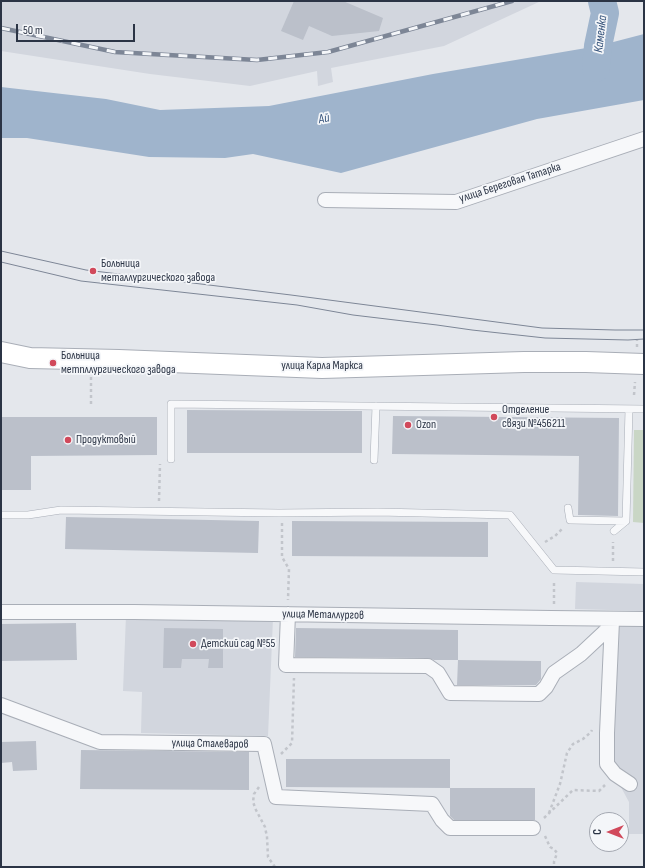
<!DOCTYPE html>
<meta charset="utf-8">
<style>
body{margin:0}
#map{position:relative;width:645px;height:868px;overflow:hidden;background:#e4e7ec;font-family:"Sofia Sans Condensed",sans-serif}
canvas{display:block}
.frame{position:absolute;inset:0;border:2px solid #2b3445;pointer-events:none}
.north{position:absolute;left:589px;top:812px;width:40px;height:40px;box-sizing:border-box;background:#f4f6f9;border:1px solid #a4a8b1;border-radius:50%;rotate:270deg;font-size:11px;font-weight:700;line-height:16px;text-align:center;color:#2b3445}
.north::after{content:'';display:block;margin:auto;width:14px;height:18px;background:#d1495b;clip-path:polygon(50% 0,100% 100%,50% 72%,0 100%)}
.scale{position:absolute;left:16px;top:24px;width:119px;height:18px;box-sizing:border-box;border:2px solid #2b3445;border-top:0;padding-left:5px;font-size:12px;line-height:14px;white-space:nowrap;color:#2b3445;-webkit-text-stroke:3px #f4f6f9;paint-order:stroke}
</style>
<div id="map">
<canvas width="645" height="868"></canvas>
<div class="frame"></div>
<div class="north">С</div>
<div class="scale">50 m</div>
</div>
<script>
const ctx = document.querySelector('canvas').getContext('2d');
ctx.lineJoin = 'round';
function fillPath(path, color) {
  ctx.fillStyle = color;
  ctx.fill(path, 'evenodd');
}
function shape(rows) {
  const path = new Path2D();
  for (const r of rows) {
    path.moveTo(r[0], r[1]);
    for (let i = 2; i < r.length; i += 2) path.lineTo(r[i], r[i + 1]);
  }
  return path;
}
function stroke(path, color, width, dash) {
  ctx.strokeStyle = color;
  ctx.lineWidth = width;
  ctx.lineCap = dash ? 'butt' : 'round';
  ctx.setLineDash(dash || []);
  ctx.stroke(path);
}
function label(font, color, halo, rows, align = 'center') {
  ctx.font = font + ' "Sofia Sans Condensed",sans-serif';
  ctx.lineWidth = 3.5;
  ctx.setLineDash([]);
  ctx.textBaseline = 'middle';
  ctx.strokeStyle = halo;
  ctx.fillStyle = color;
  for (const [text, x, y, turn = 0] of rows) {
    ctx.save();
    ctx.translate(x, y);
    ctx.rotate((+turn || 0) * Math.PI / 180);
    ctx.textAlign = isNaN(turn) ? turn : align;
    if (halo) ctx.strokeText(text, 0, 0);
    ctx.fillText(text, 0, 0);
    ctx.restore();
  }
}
const built = shape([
 [1,1,541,1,444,46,331,68,333,82,318,86,317,71,250,86,150,74,1,51],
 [576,582,644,584,644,611,575,609],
 [126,615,273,618,268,736,141,733,142,692,123,691],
 [617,623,644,623,644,834,629,834,629,802,616,778,613,759]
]);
const green = shape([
 [634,430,644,430,644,523,633,522]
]);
const water = shape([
 [644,34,644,100,537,119,341,173,253,154,225,158,149,157,27,138,1,138,1,87,106,99,160,110,269,106,433,74,598,46]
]);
const river = shape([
 [596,68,598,46,605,13,602,1]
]);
const building = shape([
 [294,1,343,1,383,18,379,31,332,36,309,26,303,40,281,31],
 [187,410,362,411,362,453,187,453],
 [393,416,619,418,618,516,578,515,579,456,392,454],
 [1,417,157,417,157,455,31,456,31,490,1,490],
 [66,517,259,521,258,553,65,549],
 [292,521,488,522,488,557,292,556],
 [76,623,77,660,1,661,1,624],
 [164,628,223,629,223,668,208,668,209,659,182,659,181,668,163,668],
 [296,628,458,630,458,660,434,660,428,658,295,657],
 [458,660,541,661,541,679,536,685,457,685],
 [36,741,37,770,13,771,12,762,1,763,1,742],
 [81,750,249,752,249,790,80,789],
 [286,759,450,759,450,788,286,787],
 [450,788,535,788,535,820,454,820,450,816]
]);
const path = shape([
 [637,347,637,340],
 [634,395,635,382],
 [91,404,91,375],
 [159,501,160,464],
 [282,523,282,557,289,569,288,600],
 [545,542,555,536,563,528],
 [613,561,613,542],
 [554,604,554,581],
 [281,754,292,743,294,678],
 [259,787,254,794,253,802,256,810,265,827,267,837,268,857,275,867],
 [549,813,560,784,567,753,573,744,583,739,591,732,592,730],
 [544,818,573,790,599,791,605,785],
 [545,836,550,847,554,849,557,853,554,862,554,867]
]);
const service = shape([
 [171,459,171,404,644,409],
 [374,460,376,406],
 [568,508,570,520,626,521],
 [1,515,28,515,61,510,279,513,378,512,510,515,554,570,644,572],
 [614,531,626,521,629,409]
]);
const minor = shape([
 [325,200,456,202,644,139],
 [1,612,134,612,551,618,644,619],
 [288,614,286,665,428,666,438,673,450,693,539,694,546,687,554,673,581,654,612,625],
 [612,621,607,733,607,764,615,774,630,784],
 [1,705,100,742,264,744,276,797,432,804,442,820,450,828,533,828]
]);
const secondary = shape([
 [1,352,30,358,119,360,322,368,524,362,586,362,644,364]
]);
const tram = shape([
 [1,251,86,270,291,295,542,328,615,330,644,330],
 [1,262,81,281,297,305,353,315,437,325,472,330,545,338,628,340,644,339]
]);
const rail = shape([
 [1,28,115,52,257,60,328,52,512,1]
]);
const markers = [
 [93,271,4,"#d1495b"],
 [53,363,4,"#d1495b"],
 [494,417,4,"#d1495b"],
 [408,425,4,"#d1495b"],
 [68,440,4,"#d1495b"],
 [193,644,4,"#d1495b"]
];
const streetNames = [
 ["улица Береговая Татарка",510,183,-18],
 ["улица Карла Маркса",322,366],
 ["улица Металлургов",323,615,1],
 ["улица Сталеваров",210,744,1]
];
const poiNames = [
 ["Больница",101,264],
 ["металлургического завода",101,278],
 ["Больница",61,356],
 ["метпллургического завода",61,370],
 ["Отделение",502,410],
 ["связи №456211",502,424],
 ["Ozon",416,425],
 ["Продуктовый",76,440],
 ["Детский сад №55",201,644]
];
const waterNames = [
 ["Каменка",601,34,-83],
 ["Ай",324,119,-11]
];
fillPath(built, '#d2d6de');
fillPath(green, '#c9d6c5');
fillPath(water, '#9fb4cc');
stroke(river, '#9fb4cc', 28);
fillPath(building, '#bbc0ca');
stroke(service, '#a9aeb7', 8);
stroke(minor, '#a9aeb7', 16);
stroke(secondary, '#a9aeb7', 22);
stroke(path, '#c2c5cb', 2.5, [3, 3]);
stroke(service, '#f7f8fa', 7);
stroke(minor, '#f7f8fa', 14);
stroke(secondary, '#fff', 20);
stroke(tram, '#7d8696', 1);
stroke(rail, '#7d8696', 4.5);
stroke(rail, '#f4f6f9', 3, [9]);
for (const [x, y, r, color] of markers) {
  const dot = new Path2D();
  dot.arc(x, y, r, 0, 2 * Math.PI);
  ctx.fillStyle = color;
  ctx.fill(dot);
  stroke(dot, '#f4f6f9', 1.5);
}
label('12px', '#2b3445', '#f4f6f9', streetNames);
label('12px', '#2b3445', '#f4f6f9', poiNames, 'left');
label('italic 13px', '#34527a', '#f4f6f9', waterNames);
</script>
